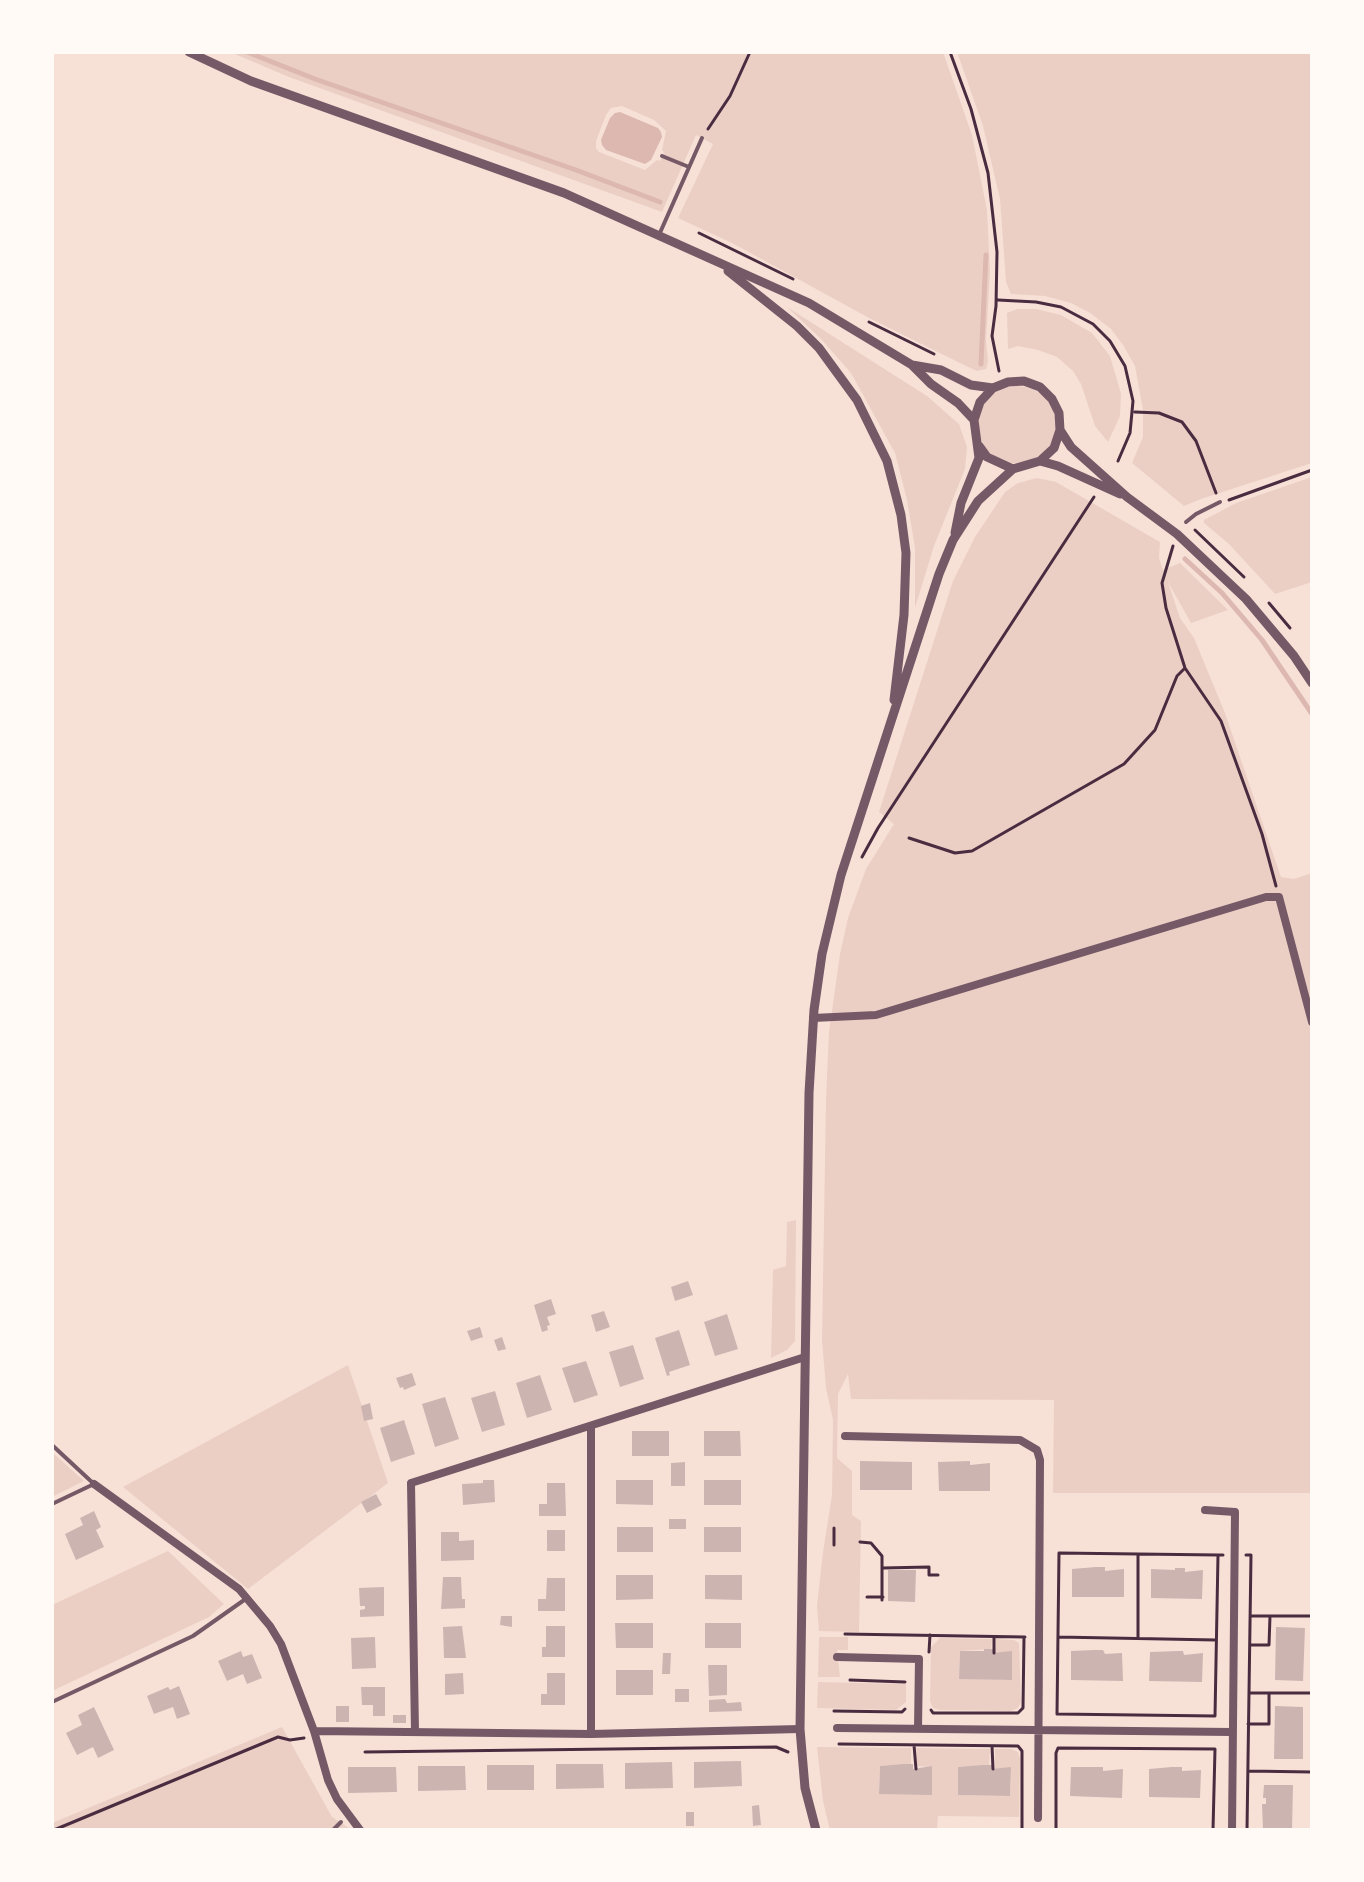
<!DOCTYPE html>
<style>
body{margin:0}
#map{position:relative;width:1364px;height:1882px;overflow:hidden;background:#f7e1d7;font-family:Lato,sans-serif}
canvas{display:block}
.frame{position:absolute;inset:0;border:54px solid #fffaf5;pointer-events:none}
</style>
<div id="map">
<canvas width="1364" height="1882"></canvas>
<div class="frame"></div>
</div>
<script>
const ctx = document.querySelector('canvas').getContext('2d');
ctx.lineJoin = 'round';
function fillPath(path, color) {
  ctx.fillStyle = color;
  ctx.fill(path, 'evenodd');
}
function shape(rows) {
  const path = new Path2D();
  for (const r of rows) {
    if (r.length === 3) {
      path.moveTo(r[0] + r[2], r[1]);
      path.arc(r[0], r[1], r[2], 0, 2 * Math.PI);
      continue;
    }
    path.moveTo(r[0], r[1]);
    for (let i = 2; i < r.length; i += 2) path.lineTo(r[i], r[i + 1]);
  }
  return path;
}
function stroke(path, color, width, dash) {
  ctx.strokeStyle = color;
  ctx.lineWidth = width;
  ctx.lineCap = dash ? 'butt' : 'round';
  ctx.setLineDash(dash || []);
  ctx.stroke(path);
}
const green = shape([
 [230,52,943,52,972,135,987,210,990,272,986,340,988,362,986,369,977,371,966,366,871,319,732,243,678,218,713,144,696,135,662,212,289,77],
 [622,106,654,120,666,131,662,150,664,152,660,161,657,160,645,170,599,152,596,148,596,141,606,115,611,108],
 [957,52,1312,52,1312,463,1201,499,1184,506,1132,463,1143,437,1143,410,1135,366,1123,345,1111,329,1090,313,1071,303,1045,296,1011,294,1006,282,1000,199,983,126],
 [787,307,927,396,959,424,967,447,965,469,934,546,915,608,915,548,907,500,895,453,851,373,821,339],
 [1017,309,1036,309,1061,315,1092,333,1110,356,1121,394,1120,416,1108,442,1095,426,1081,384,1073,371,1057,357,1038,350,1018,346,1008,349,1007,313],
 [1017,425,39],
 [1312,477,1312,582,1275,594,1229,544,1204,523,1204,520,1236,503],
 [1037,478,1056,482,1160,542,1159,558,1163,570,1180,563,1228,610,1191,623,1168,582,1180,618,1194,638,1225,713,1281,877,1294,879,1312,873,1312,1493,1053,1493,1054,1400,851,1399,848,1374,838,1394,837,1458,852,1471,852,1515,861,1521,859,1632,819,1631,817,1606,823,1552,832,1495,833,1420,826,1388,822,1340,826,1099,829,1032,840,954,848,918,866,869,894,824,879,812,953,581,975,537,1005,492,1018,483],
 [796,1220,795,1341,787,1350,771,1358,773,1270,786,1266,787,1222],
 [348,1365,388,1483,248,1589,123,1487],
 [52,1452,84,1481,52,1497],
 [168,1551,224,1604,209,1617,52,1691,52,1605],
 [819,1637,848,1637,848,1650,837,1650,840,1677,818,1677],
 [940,1638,992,1639,991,1649,960,1651,959,1678,1011,1680,1012,1652,995,1654,996,1639,1014,1640,1019,1643,1021,1702,1018,1708,1011,1711,940,1710,933,1708,930,1701,931,1647],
 [818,1682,906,1684,906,1702,896,1710,817,1708],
 [282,1727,332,1817,352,1830,52,1830,52,1823,69,1816],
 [817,1747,911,1748,911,1764,880,1766,879,1793,932,1794,932,1767,917,1766,916,1748,990,1749,989,1765,958,1767,958,1795,1010,1796,1011,1768,995,1770,995,1749,1011,1749,1018,1752,1020,1758,1019,1817,938,1816,937,1830,830,1830,823,1801]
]);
const water = shape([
 [620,112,658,128,661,132,662,137,651,160,645,164,606,150,602,145,601,140,610,118,615,113]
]);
const stream = shape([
 [247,52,315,79,576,170,660,202],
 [981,364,986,255],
 [1185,559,1222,593,1262,640,1312,714]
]);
const building = shape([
 [688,1281,693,1295,675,1301,671,1287],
 [551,1299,556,1314,547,1317,550,1325,547,1326,548,1330,542,1332,534,1305],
 [604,1311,610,1327,596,1332,591,1315],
 [727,1314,738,1349,715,1356,704,1322],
 [480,1327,483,1337,471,1341,467,1331],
 [679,1330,690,1365,669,1372,670,1375,667,1376,655,1338],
 [502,1337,506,1349,498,1351,494,1340],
 [633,1345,644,1379,620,1387,609,1352],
 [586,1361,598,1395,574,1403,562,1368],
 [412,1373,416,1385,404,1390,403,1387,400,1388,396,1378],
 [540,1375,552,1410,527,1418,516,1383],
 [495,1391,505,1425,482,1432,471,1398],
 [445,1397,459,1439,435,1447,422,1404],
 [370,1403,373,1419,364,1421,361,1406],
 [404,1420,415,1454,391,1462,380,1428],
 [632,1431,669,1431,669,1456,632,1456],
 [704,1431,740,1431,741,1456,704,1456],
 [860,1461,912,1462,912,1490,860,1490],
 [970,1461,970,1465,990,1463,990,1491,939,1491,938,1462],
 [685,1462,685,1486,671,1486,671,1463],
 [483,1480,494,1480,495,1502,463,1505,462,1484,483,1483],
 [616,1480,653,1480,653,1505,616,1504],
 [704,1480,741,1480,741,1505,704,1505],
 [547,1483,565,1483,566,1516,539,1516,539,1504,547,1504],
 [376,1494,382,1505,367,1513,361,1502],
 [94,1511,101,1527,96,1530,104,1547,76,1560,65,1534,83,1525,80,1518],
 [669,1519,686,1519,686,1529,669,1529],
 [617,1527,653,1527,653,1552,617,1552],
 [704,1527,741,1527,741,1552,704,1552],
 [547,1530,565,1530,565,1551,547,1551],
 [441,1532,459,1532,459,1541,474,1540,474,1560,441,1561],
 [1096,1567,1105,1567,1105,1571,1124,1569,1124,1597,1072,1597,1072,1569],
 [1175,1568,1185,1568,1185,1572,1203,1570,1202,1599,1151,1598,1151,1569,1175,1570],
 [888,1570,916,1570,915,1602,888,1601],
 [616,1575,653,1575,653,1599,616,1600],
 [705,1575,742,1575,742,1600,705,1599],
 [443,1577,461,1577,462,1599,465,1599,465,1608,441,1609],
 [547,1578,565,1578,565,1611,538,1611,538,1599,546,1599],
 [384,1587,384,1616,360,1617,360,1610,365,1609,365,1606,360,1606,359,1588],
 [501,1616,512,1616,512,1627,500,1625],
 [615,1623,653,1623,653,1648,616,1648],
 [705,1623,741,1623,741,1648,705,1648],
 [462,1626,466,1658,444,1658,443,1627],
 [546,1626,565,1626,565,1657,542,1657,542,1647,546,1647],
 [1276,1627,1305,1628,1303,1681,1275,1680],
 [375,1637,376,1668,352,1669,351,1638],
 [984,1649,993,1649,993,1653,1012,1651,1012,1680,959,1679,960,1651,984,1651],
 [1094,1650,1103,1650,1105,1654,1122,1653,1123,1681,1071,1680,1071,1651],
 [241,1651,243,1657,252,1654,262,1678,247,1684,243,1674,227,1681,218,1661],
 [1179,1651,1183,1651,1184,1655,1203,1653,1202,1682,1149,1681,1150,1652],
 [663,1653,671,1653,670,1674,662,1674],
 [708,1665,727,1665,727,1695,709,1696],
 [616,1670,653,1670,653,1695,616,1695],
 [463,1673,464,1694,445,1695,445,1674],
 [547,1673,565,1673,565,1705,541,1705,541,1694,547,1694],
 [179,1686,190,1714,177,1719,173,1707,154,1714,147,1696,168,1687,170,1690],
 [361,1687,385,1687,385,1716,373,1716,373,1705,362,1705],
 [675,1689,689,1689,689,1702,675,1702],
 [725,1699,727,1703,741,1702,742,1711,709,1712,709,1700],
 [336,1706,349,1706,349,1722,336,1722],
 [1275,1706,1303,1707,1303,1759,1274,1759],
 [94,1707,114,1750,98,1758,93,1747,77,1755,66,1733,82,1725,78,1715],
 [393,1715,406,1715,406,1723,393,1723],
 [741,1761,742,1786,694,1788,694,1762],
 [672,1762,673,1788,625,1789,625,1763],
 [556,1764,603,1764,604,1788,556,1789],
 [904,1764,913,1764,913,1769,932,1766,932,1795,879,1794,880,1766],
 [487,1765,534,1765,534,1790,487,1790],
 [982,1765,992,1765,992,1769,1011,1767,1010,1796,958,1795,958,1767],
 [418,1766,465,1766,466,1790,418,1791],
 [348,1767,396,1767,397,1792,348,1793],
 [1071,1767,1103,1767,1103,1771,1123,1769,1122,1798,1070,1796],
 [1172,1767,1182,1767,1182,1771,1201,1770,1200,1798,1149,1797,1149,1769],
 [1264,1785,1293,1785,1292,1830,1263,1830,1262,1804,1266,1804,1266,1798,1263,1798],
 [759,1805,761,1825,753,1826,752,1806],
 [686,1812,694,1812,694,1826,686,1826]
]);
const path = shape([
 [950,52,971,109,988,173,997,252,996,306,992,336,999,371],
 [708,129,730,96,750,52],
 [699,233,793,279],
 [998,300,1036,302,1061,307,1093,324,1110,341,1125,366,1133,401,1130,433,1118,461],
 [869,322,934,354],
 [1135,412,1159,413,1182,422,1196,441,1216,493],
 [1229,500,1312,470],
 [1195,530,1244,577],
 [1173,546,1162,583,1166,608,1185,668,1221,721,1262,834,1276,886],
 [1269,603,1290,628],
 [909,838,955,853,972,851,1124,764,1155,730,1177,676,1185,668],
 [862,857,878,828,1094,497],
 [834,1528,834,1545],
 [860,1542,871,1543,882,1556,882,1600],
 [1218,1555,1215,1716,1057,1714,1059,1553,1218,1555,1223,1555],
 [1246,1555,1251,1555,1247,1830],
 [883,1568,929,1567,929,1575,938,1575],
 [867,1597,883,1597],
 [1252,1616,1312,1616],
 [845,1634,1025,1637],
 [1058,1637,1216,1640],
 [1138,1638,1138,1554],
 [1251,1645,1269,1645,1270,1616],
 [929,1652,930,1635],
 [994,1653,994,1637],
 [850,1680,905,1682],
 [1249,1693,1312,1693],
 [931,1710,933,1713,1018,1713,1023,1708,1024,1637],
 [834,1711,902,1712,905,1709],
 [1248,1724,1269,1724,1269,1693],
 [839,1744,1018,1746,1022,1751,1022,1830],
 [914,1745,916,1769],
 [992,1746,993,1769],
 [365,1752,776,1747,788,1752],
 [1248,1771,1312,1772],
 [54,1830,278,1737,290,1740,304,1738],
 [1056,1830,1056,1753,1058,1748,1215,1749,1213,1830],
 [1056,1830,1087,1830]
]);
const service = shape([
 [662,156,689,167],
 [659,235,702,138],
 [1186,522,1196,514,1220,502],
 [52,1445,94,1484,52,1504],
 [52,1702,193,1636,247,1598],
 [333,1830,341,1822]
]);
const minor = shape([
 [813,1018,876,1015,1266,897,1279,897,1312,1022],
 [591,1426,591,1734],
 [845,1436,1020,1440,1037,1450,1040,1460,1038,1818],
 [94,1484,239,1589,270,1626,281,1644,314,1731,328,1780,337,1799,360,1830],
 [1205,1510,1235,1512,1232,1830],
 [837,1657,919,1659,918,1729],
 [837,1728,1232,1732],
 [314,1731,591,1734,800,1729],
 [415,1732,411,1483,805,1357]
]);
const tertiary = shape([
 [189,52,251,81,564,193,809,303,912,365,931,384,958,403,974,420],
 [728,271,797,326,819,348,857,400,887,461,901,515,906,553,904,615,894,700],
 [912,365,941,370,971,385,993,388],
 [1060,430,1071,447,1127,497,1177,534,1246,599,1294,656,1312,683],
 [1040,461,1058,466,1120,494],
 [955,533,961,503,979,458,974,420,980,402,993,388,1008,382,1024,381,1040,387,1052,399,1059,413,1060,430,1054,448,1040,461,1013,469,987,457,979,446],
 [816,1830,805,1788,800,1729,809,1093,814,1010,822,954,841,875,939,574,953,540,978,501,1013,469]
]);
fillPath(green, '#ebcfc5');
fillPath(water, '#dcb8b0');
stroke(stream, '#dcb8b0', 5);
fillPath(building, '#ccb4b1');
stroke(path, '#4a2c40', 3);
stroke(service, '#755966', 4);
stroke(minor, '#755966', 8);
stroke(tertiary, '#755966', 9);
</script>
